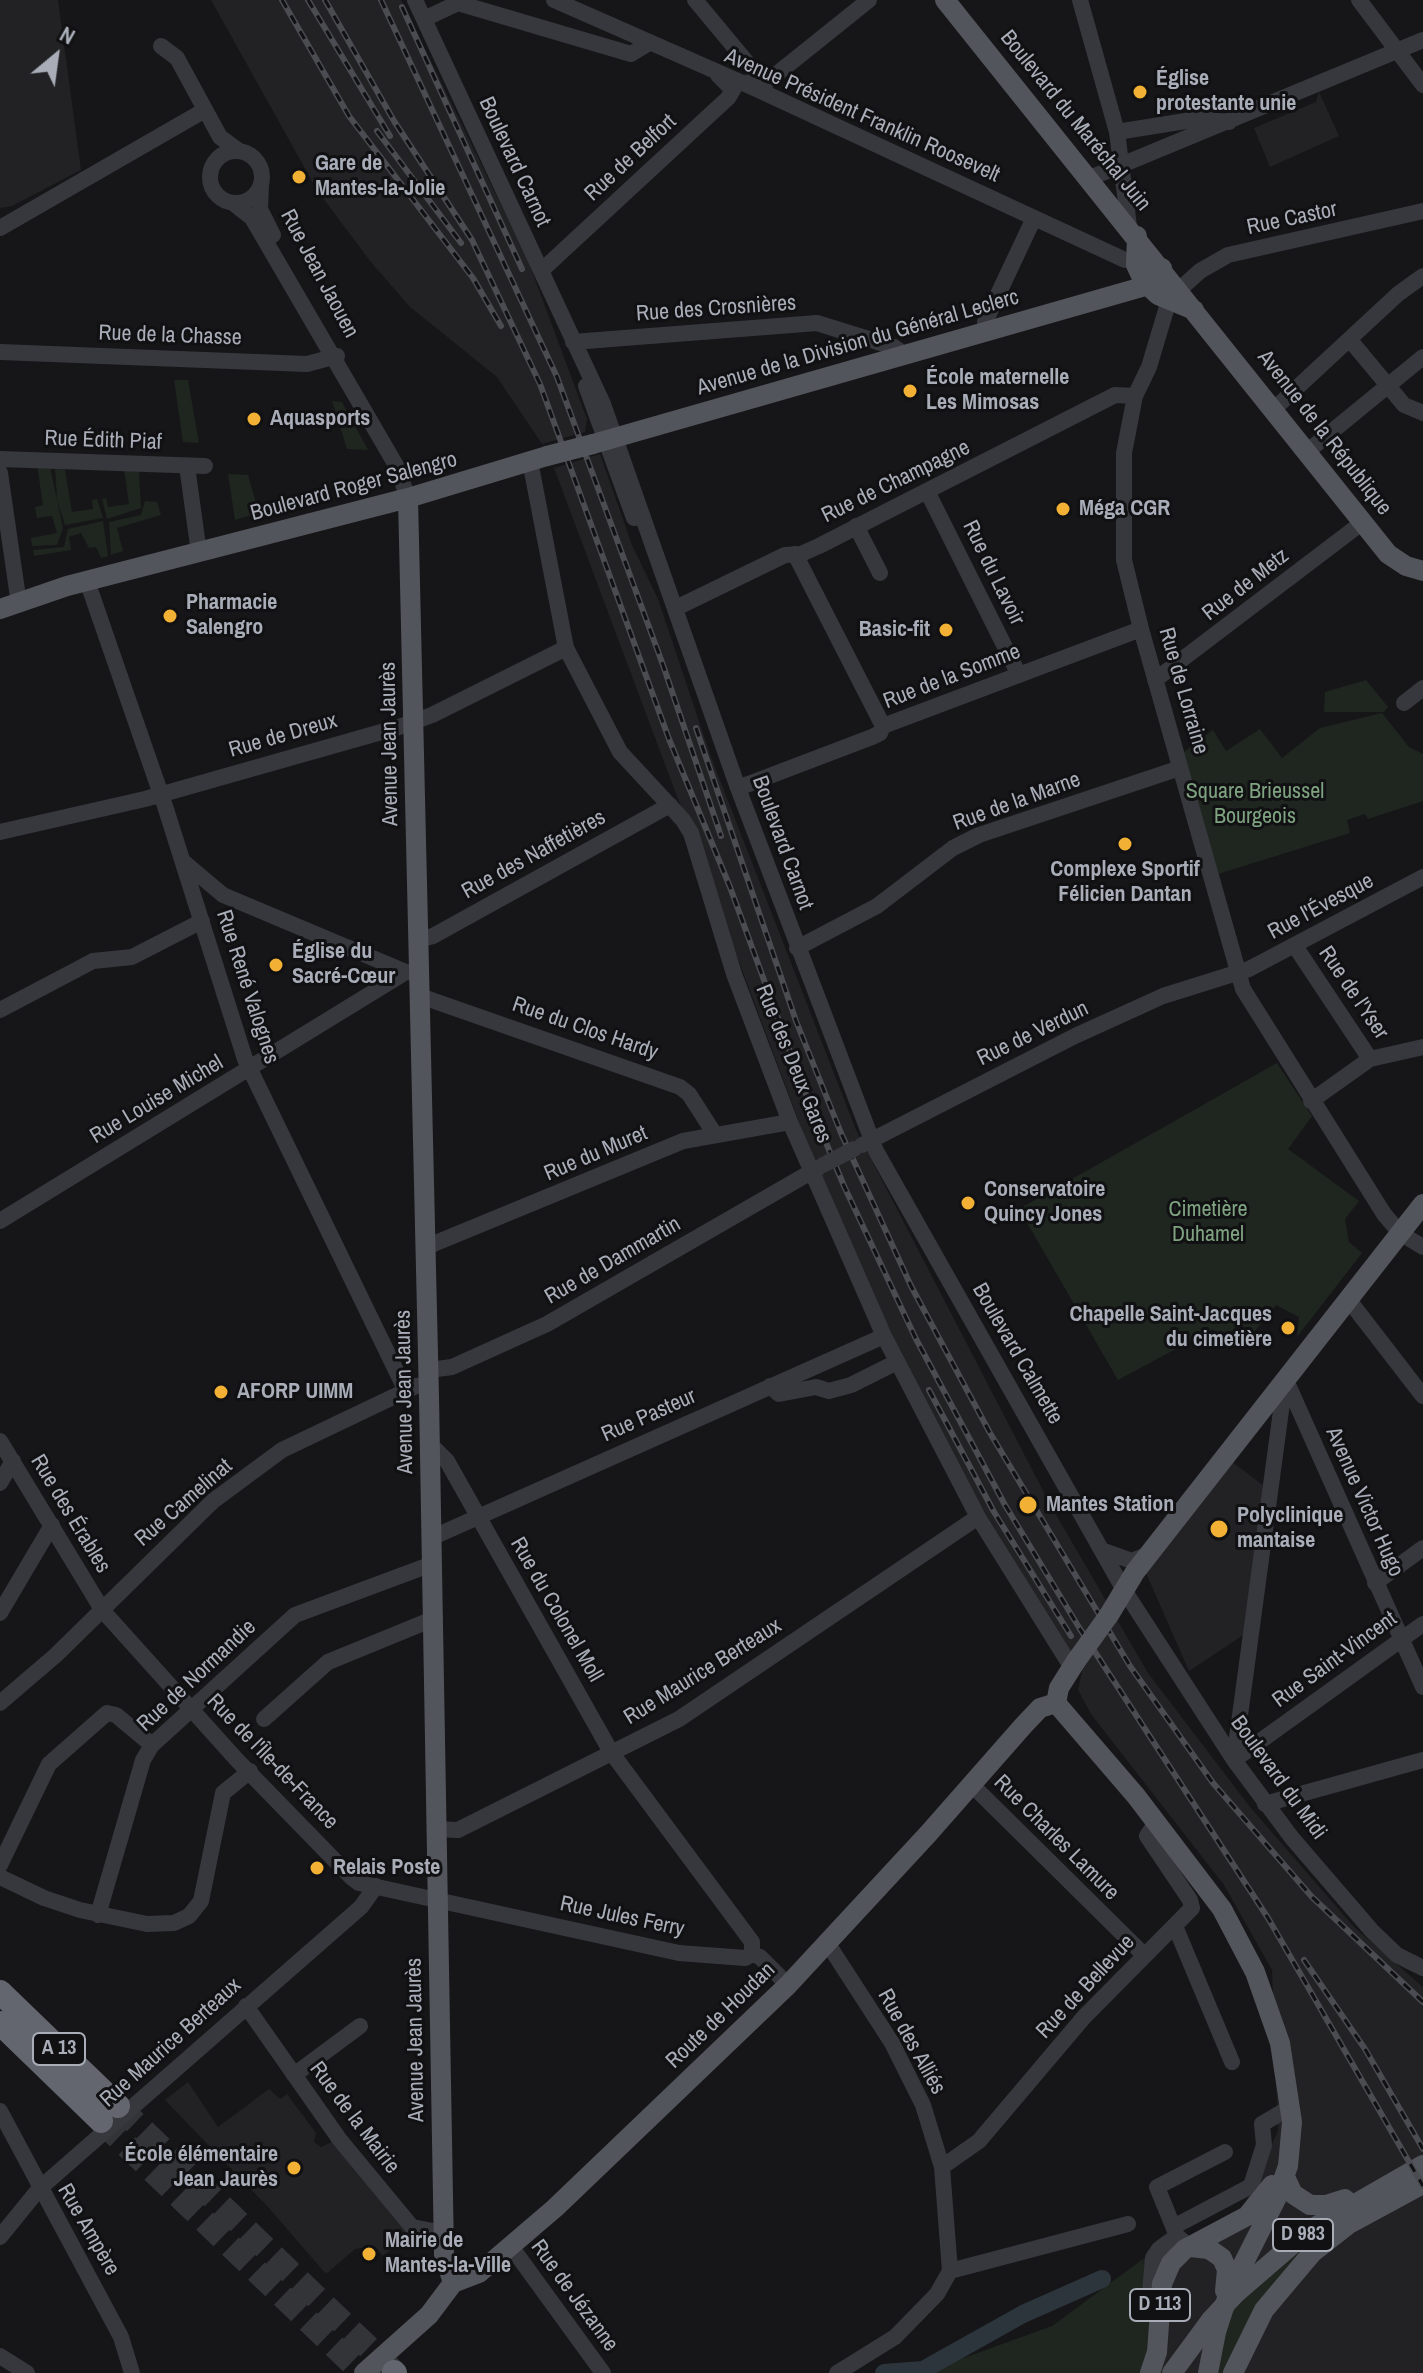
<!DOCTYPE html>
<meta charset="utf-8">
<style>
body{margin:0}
#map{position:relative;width:1423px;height:2373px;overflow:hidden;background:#161618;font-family:"Archivo Narrow",sans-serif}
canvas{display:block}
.north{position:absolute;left:16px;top:16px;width:80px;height:80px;-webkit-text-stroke:6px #111113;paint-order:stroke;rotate:29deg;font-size:22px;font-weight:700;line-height:32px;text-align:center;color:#a8adb8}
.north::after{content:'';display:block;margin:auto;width:28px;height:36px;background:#a8adb8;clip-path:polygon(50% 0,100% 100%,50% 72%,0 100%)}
</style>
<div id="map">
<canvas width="1423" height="2373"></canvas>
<div class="north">N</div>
</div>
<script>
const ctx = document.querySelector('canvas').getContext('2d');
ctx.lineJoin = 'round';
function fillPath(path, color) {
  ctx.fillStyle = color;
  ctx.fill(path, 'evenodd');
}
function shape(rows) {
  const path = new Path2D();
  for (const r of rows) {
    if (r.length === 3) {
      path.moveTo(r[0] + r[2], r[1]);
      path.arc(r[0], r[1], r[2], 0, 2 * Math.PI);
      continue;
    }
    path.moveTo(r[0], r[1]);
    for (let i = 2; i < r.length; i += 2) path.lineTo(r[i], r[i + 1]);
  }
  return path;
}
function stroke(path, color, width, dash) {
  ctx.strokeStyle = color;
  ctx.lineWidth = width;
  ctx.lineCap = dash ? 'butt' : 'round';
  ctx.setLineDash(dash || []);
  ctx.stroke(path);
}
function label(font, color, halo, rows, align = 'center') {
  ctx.font = font + ' "Archivo Narrow",sans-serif';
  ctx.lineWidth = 6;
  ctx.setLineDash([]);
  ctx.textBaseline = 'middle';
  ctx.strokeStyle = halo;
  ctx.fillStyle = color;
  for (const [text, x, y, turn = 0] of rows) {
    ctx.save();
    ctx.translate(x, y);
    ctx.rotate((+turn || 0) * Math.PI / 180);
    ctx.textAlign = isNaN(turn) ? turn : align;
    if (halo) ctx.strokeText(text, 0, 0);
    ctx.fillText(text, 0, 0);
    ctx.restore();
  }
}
const built = shape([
 [0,0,58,0,81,170,12,206,0,208],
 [211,0,401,0,527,258,587,419,585,432,542,444,497,377,410,307,370,261,317,190],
 [1319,92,1339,136,1270,167,1254,128,1316,102],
 [600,454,632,545,658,599,711,757,856,1130,1051,1506,1148,1673,1250,1807,1354,1927,1423,1987,1423,2373,1164,2373,1143,2259,1240,2215,1278,2131,1272,1970,1224,1885,1091,1714,1078,1690,1082,1672,979,1502,888,1326,808,1146,554,468],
 [1231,1461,1264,1486,1245,1634,1189,1671,1146,1573],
 [188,2082,218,2127,269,2089,280,2099,287,2094,316,2133,314,2142,321,2147,334,2141,412,2231,383,2256,374,2246,355,2249,326,2274,268,2207,165,2100]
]);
const green = shape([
 [174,380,188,380,199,443,183,442],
 [332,401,342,402,368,450,347,449],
 [37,465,50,467,63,528,57,545,32,546,31,538,57,533,52,516,37,518,35,507,43,505],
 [55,467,65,470,72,512,93,509,92,500,97,499,103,518,65,525,57,500],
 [124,469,139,471,141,508,107,519,102,499,106,498,108,507,129,504],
 [228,474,248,475,259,513,235,520],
 [145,501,157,502,161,515,117,528,123,551,111,555,109,522,141,515],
 [103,521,108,556,101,558,96,547,89,548,81,533,69,537,71,550,34,556,33,550,64,547,68,529],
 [1366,680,1388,707,1384,712,1324,712,1325,692],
 [1382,713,1409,747,1423,754,1423,801,1368,819,1365,814,1347,820,1350,833,1218,874,1184,752,1213,730,1226,751,1260,729,1282,758,1320,728],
 [1277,1063,1312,1116,1288,1149,1359,1201,1345,1219,1349,1242,1362,1253,1297,1337,1299,1317,1276,1305,1246,1342,1238,1337,1231,1346,1213,1329,1118,1380,1019,1209],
 [1319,2231,1226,2373,1217,2373,1223,2336,1233,2307],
 [1143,2259,1164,2373,922,2373,1052,2326]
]);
const river = shape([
 [884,2373,923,2370,1023,2314,1102,2279]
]);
const highwayTunnel = shape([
 [118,2106,394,2372],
 [101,2121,362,2373]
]);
const minor = shape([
 [415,0,603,404,738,788,876,1151,1124,1590,1234,1760,1292,1838,1372,1931,1397,1955,1423,1968],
 [554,0,754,88,1125,260,1145,260],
 [695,0,750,66,757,81,754,88],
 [1080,0,1117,132,1129,226],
 [1359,0,1423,85],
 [424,19,458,3,631,54,649,43],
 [161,46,177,58,220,137,239,151],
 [757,81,768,81,869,0],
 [1117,132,1198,119,1229,122],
 [236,177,26],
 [1090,178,1423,40],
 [261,184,260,209,273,235],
 [233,203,252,218,397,467,408,498],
 [0,228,205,110],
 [541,271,728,98,733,90,718,75],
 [1179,290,1200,271,1228,255,1423,211],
 [1169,300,1149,367,1135,396,1124,453,1124,560,1141,629,1243,989,1384,1214,1400,1233,1423,1247],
 [987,331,985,322,1034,218],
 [1350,340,1404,405,1423,413],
 [573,342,817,323,894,347,905,355],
 [0,352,307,364,337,356],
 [586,386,634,518],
 [1274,409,1398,294,1423,276],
 [1308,451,1423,357],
 [0,459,205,466],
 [530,461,566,648,620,752,683,820,691,833,734,974,790,1122,884,1336,978,1517,1072,1668],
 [187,466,199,553],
 [0,473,19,604],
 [927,491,1019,675],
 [856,526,880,573],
 [795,554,883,726],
 [87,581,165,806,245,1059,406,1391],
 [676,608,785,555,801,554,819,546,1115,395,1135,396],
 [1155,680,1363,522],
 [1404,703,1423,688],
 [738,788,872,737,880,733,883,726,1141,629],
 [0,832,145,799,399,727,432,715,566,648],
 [185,863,223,895,406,972],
 [418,940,433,936,670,805],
 [1295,946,1370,1059,1423,1047],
 [797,948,877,906,953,848,979,835,1180,768],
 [420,996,680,1087,689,1094,714,1133],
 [0,1010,93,961,132,957,202,921],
 [1311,1101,1370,1059],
 [862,1145,1075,1036,1163,996,1249,969,1423,877],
 [0,1221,406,972,419,973],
 [426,1247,683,1141,790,1122],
 [1348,1299,1423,1396],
 [429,1370,452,1367,547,1324,818,1168],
 [1285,1378,1423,1687],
 [770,1386,779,1394,816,1387,829,1391,851,1385,897,1362],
 [0,1441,103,1611,237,1760,351,1877,359,1883,679,1953,745,1958,752,1954,760,1957,788,1985],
 [430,1444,447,1461,611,1752,752,1942,752,1954],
 [0,1483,13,1461],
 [431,1538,884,1336],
 [1104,1551,1132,1561,1149,1554],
 [1375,1583,1423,1548],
 [0,1613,52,1525],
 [0,1703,56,1655,213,1501,282,1450,416,1386,429,1385],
 [264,1719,328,1662,433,1619],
 [1234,1760,1285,1381],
 [1234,1760,1423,1624],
 [972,1785,1144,1955],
 [1265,1804,1423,1760],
 [436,1829,458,1830,679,1719,978,1517],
 [0,1865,49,1764,107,1713,116,1715,152,1745],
 [0,1877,44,1898,80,1910,147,1924,174,1923,189,1916,201,1901,223,1793,250,1771],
 [98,1915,143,1760,152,1745,295,1615,432,1564],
 [1175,1926,1232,2062],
 [828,1944,892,2043,923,2105,942,2167,950,2271,937,2294,895,2337,837,2373],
 [246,2006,340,2140,412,2227,444,2233],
 [294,2075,360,2026],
 [0,2111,121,2337,132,2373],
 [942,2167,979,2141,1084,2017,1192,1908,1190,1900,1147,1836,1155,1824],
 [1175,2226,1251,2186,1264,2145,1262,2124,1284,2111,1291,2112],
 [0,2237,39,2189,361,1907,376,1886],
 [510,2245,603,2373],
 [1190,2247,1177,2236,1157,2187,1225,2152],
 [950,2271,1128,2224],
 [1159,2317,1149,2303,1153,2258,1159,2249,1177,2236],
 [0,2356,27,2373]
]);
const major = shape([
 [945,0,1388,554,1406,566,1423,571],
 [1137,236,1136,265,1144,282,1158,295,1194,310],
 [593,444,1149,285,1157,279,1162,268],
 [408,498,429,1397,444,2254,453,2283],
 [0,609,67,586,408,498,547,456],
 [1109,1615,1135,1572,1423,1204],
 [1056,1703,1136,1796,1222,1909,1255,1972,1280,2043,1292,2122,1288,2166,1277,2197,1229,2292,1215,2335],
 [1056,1703,1059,1688,1076,1661],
 [1285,2177,1293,2194,1310,2205,1326,2205,1345,2199],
 [1190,2247,1209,2249,1222,2258,1227,2270,1225,2291],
 [1235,2294,1308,2231,1423,2165],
 [364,2373,429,2315,453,2283,479,2273,555,2208,788,1985,928,1834,1023,1726,1040,1708,1056,1703],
 [1150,2373,1157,2352,1162,2284,1171,2263,1185,2249,1247,2216,1272,2185],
 [1172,2373,1211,2320],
 [1208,2373,1218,2322],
 [1233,2373,1264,2310,1312,2253,1349,2224,1423,2184]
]);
const highway = shape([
 [0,1992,118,2106],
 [0,2023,101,2121],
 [394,2372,395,2373]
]);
const rail = shape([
 [282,0,349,116,473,278,501,326],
 [308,0,390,136],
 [325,0,394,121,472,240,540,384,669,739,730,887,803,1087,844,1186,916,1339,1005,1505,1080,1629,1268,1918,1423,2186],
 [381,0,557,377,663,665,721,836],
 [402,7,522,269],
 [377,131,461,243],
 [696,728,796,1021,841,1133,911,1286,990,1433,1130,1666,1213,1783,1312,1897,1423,2002],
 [929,1390,994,1512,1071,1636],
 [1304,1960,1365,2049,1423,2149]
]);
const minorBridge = shape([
 [823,1165,854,1149]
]);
const majorBridge = shape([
 [547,456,593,444],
 [1076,1661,1109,1615],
 [1211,2320,1235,2294]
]);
const markers = [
 [1140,92,8,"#f2b134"],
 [299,177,8,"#f2b134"],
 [910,391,8,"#f2b134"],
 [254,419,8,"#f2b134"],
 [1063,509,8,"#f2b134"],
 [170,616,8,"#f2b134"],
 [946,630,8,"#f2b134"],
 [1125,844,8,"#f2b134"],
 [276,965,8,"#f2b134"],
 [968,1203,8,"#f2b134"],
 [1288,1328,8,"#f2b134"],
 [221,1392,8,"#f2b134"],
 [1028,1505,10,"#f2b134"],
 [1219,1529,10,"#f2b134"],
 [317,1868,8,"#f2b134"],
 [294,2168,8,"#f2b134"],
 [369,2254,8,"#f2b134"]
];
const shields = [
 [59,2049,52],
 [1303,2235,60],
 [1160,2305,60]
];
const shieldNames = [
 ["A 13",59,2049],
 ["D 983",1303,2235],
 ["D 113",1160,2305]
];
const poiNames = [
 ["Église",1156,79],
 ["protestante unie",1156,104],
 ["Gare de",315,164],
 ["Mantes-la-Jolie",315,189],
 ["École maternelle",926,378],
 ["Les Mimosas",926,403],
 ["Aquasports",270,419],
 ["Méga CGR",1079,509],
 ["Pharmacie",186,603],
 ["Salengro",186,628],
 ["Basic-fit",930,630,"right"],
 ["Complexe Sportif",1125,870,"center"],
 ["Félicien Dantan",1125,895,"center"],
 ["Église du",292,952],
 ["Sacré-Cœur",292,977],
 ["Conservatoire",984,1190],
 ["Quincy Jones",984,1215],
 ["Chapelle Saint-Jacques",1272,1315,"right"],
 ["du cimetière",1272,1340,"right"],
 ["AFORP UIMM",237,1392],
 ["Mantes Station",1046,1505],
 ["Polyclinique",1237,1516],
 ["mantaise",1237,1541],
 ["Relais Poste",333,1868],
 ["École élémentaire",278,2155,"right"],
 ["Jean Jaurès",278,2180,"right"],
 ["Mairie de",385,2241],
 ["Mantes-la-Ville",385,2266]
];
const streetNames = [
 ["Avenue Président Franklin Roosevelt",862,116,24],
 ["Boulevard du Maréchal Juin",1075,121,51],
 ["Rue de Belfort",631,158,-43],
 ["Boulevard Carnot",514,162,65],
 ["Rue Castor",1292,219,-12],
 ["Rue Jean Jaouen",319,274,62],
 ["Rue des Crosnières",716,309,-4],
 ["Rue de la Chasse",170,336,2],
 ["Avenue de la Division du Général Leclerc",858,343,-16],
 ["Avenue de la République",1324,433,52],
 ["Rue Édith Piaf",103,441,2],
 ["Rue de Champagne",896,482,-26],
 ["Boulevard Roger Salengro",354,487,-15],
 ["Rue du Lavoir",993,573,64],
 ["Rue de Metz",1246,585,-38],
 ["Rue de la Somme",952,677,-21],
 ["Rue de Lorraine",1183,691,74],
 ["Rue de Dreux",283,736,-16],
 ["Avenue Jean Jaurès",390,744,-91],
 ["Rue de la Marne",1017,802,-20],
 ["Boulevard Carnot",782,843,70],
 ["Rue des Naffetières",534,855,-29],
 ["Rue l'Évesque",1321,907,-28],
 ["Rue René Valognes",247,987,72],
 ["Rue de l'Yser",1353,993,56],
 ["Rue du Clos Hardy",585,1029,19],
 ["Rue de Verdun",1033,1034,-26],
 ["Rue des Deux Gares",793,1064,68],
 ["Rue Louise Michel",157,1100,-31],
 ["Rue du Muret",596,1154,-23],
 ["Rue de Dammartin",613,1261,-30],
 ["Boulevard Calmette",1017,1354,60],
 ["Avenue Jean Jaurès",405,1392,-91],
 ["Rue Pasteur",649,1416,-24],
 ["Avenue Victor Hugo",1364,1502,66],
 ["Rue Camelinat",184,1503,-41],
 ["Rue des Érables",70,1514,59],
 ["Rue du Colonel Moll",556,1610,60],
 ["Rue Saint-Vincent",1335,1660,-36],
 ["Rue Maurice Berteaux",703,1672,-32],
 ["Rue de Normandie",197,1676,-43],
 ["Rue de l'Île-de-France",272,1762,46],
 ["Boulevard du Midi",1278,1778,54],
 ["Rue Charles Lamure",1056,1838,45],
 ["Rue Jules Ferry",622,1917,12],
 ["Rue de Bellevue",1086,1987,-47],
 ["Route de Houdan",721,2016,-44],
 ["Avenue Jean Jaurès",416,2040,-91],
 ["Rue des Alliés",911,2042,61],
 ["Rue Maurice Berteaux",171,2043,-42],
 ["Rue de la Mairie",354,2118,53],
 ["Rue Ampère",88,2230,60],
 ["Rue de Jézanne",574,2296,54]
];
const parkNames = [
 ["Square Brieussel",1255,792],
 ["Bourgeois",1255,817],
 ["Cimetière",1208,1210],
 ["Duhamel",1208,1235]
];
fillPath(built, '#222225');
fillPath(green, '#1e261f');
stroke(river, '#2c353c', 18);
stroke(highwayTunnel, '#333438', 24, [24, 12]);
stroke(minor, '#37383d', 16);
stroke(major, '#53555c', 20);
stroke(highway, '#63666e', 24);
stroke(rail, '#4a4c52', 6);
stroke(rail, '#111113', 3, [9]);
stroke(minorBridge, '#37383d', 16);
stroke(majorBridge, '#53555c', 20);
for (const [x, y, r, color] of markers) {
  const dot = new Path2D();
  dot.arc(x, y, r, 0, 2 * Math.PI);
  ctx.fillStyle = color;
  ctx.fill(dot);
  stroke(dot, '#111113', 3);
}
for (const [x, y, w] of shields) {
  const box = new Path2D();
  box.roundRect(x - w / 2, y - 16, w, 32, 6);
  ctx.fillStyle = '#111113';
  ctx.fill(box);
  stroke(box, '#a8adb8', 2);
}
label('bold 20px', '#a8adb8', null, shieldNames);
label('bold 22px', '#a8adb8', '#111113', poiNames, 'left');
label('22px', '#a8adb8', '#111113', streetNames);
label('22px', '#7fa381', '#111113', parkNames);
</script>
